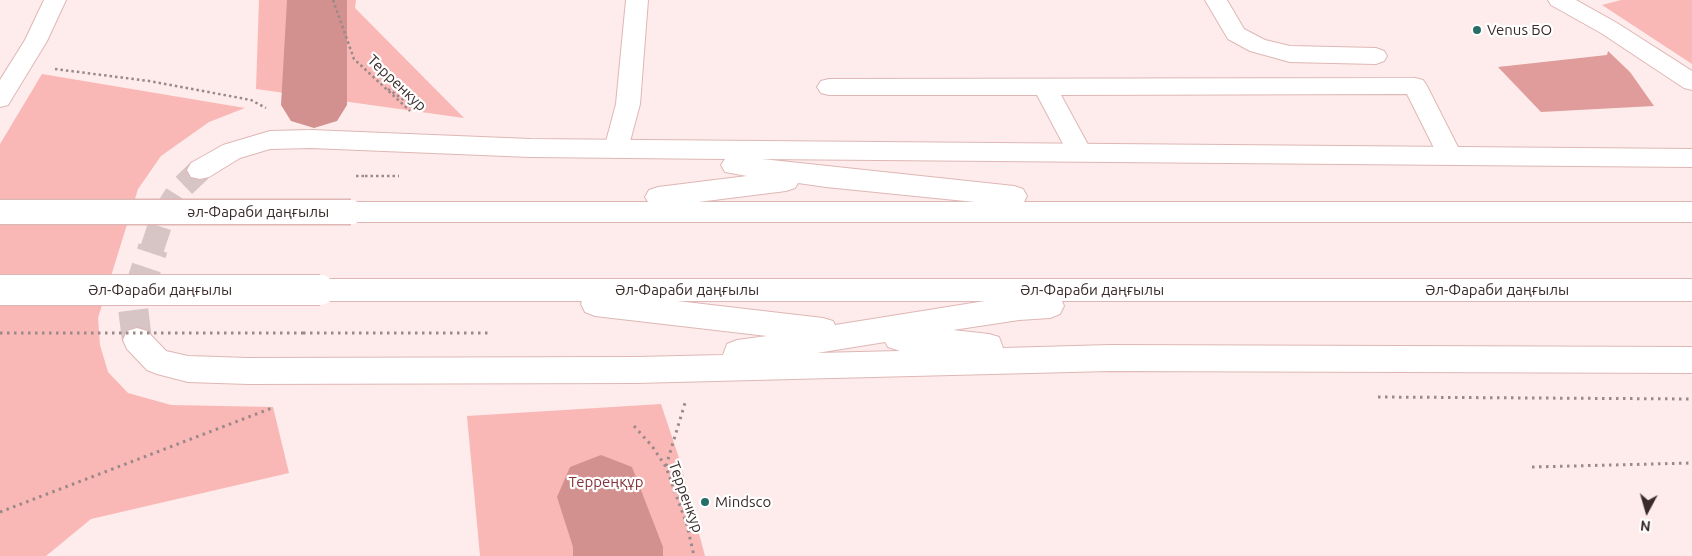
<!DOCTYPE html>
<meta charset="utf-8">
<style>
body{margin:0}
#map{position:relative;width:1692px;height:556px;overflow:hidden;background:#fdeceb;font-family:Ubuntu,sans-serif}
canvas{display:block}
.north{position:absolute;left:1622px;top:486px;width:50px;height:50px;-webkit-text-stroke:4px #fff;paint-order:stroke;rotate:186deg;font-size:14px;font-weight:700;line-height:20px;text-align:center;color:#392b2a}
.north::after{content:'';display:block;margin:auto;width:18px;height:22px;background:#392b2a;clip-path:polygon(50% 0,100% 100%,50% 72%,0 100%)}
</style>
<div id="map">
<canvas width="1692" height="556"></canvas>
<div class="north">N</div>
</div>
<script>
const ctx = document.querySelector('canvas').getContext('2d');
ctx.lineJoin = 'round';
function fillPath(path, color) {
  ctx.fillStyle = color;
  ctx.fill(path, 'evenodd');
}
function shape(rows) {
  const path = new Path2D();
  for (const r of rows) {
    path.moveTo(r[0], r[1]);
    for (let i = 2; i < r.length; i += 2) path.lineTo(r[i], r[i + 1]);
  }
  return path;
}
function stroke(path, color, width, dash) {
  ctx.strokeStyle = color;
  ctx.lineWidth = width;
  ctx.lineCap = dash ? 'butt' : 'round';
  ctx.setLineDash(dash || []);
  ctx.stroke(path);
}
function label(font, color, halo, rows, align = 'center') {
  ctx.font = font + ' Ubuntu,sans-serif';
  ctx.lineWidth = 4.5;
  ctx.setLineDash([]);
  ctx.textBaseline = 'middle';
  ctx.strokeStyle = halo;
  ctx.fillStyle = color;
  for (const [text, x, y, turn = 0] of rows) {
    ctx.save();
    ctx.translate(x, y);
    ctx.rotate((+turn || 0) * Math.PI / 180);
    ctx.textAlign = isNaN(turn) ? turn : align;
    if (halo) ctx.strokeText(text, 0, 0);
    ctx.fillText(text, 0, 0);
    ctx.restore();
  }
}
const green = shape([
 [259,0,356,0,355,8,464,118,256,89],
 [1621,0,1692,0,1692,64,1602,5],
 [42,74,245,108,209,122,161,156,138,189,98,318,100,345,108,372,128,393,171,405,273,407,289,473,91,519,46,556,0,556,0,144],
 [661,404,679,458,705,556,480,556,467,416]
]);
const forest = shape([
 [1608,51,1630,72,1654,106,1541,112,1498,67,1607,55]
]);
const river = shape([
 [287,0,347,0,347,105,337,121,314,128,291,121,281,105,287,0],
 [601,455,632,467,663,547,663,556,573,556,573,547,557,497,570,467,601,455]
]);
const majorTunnelFar1 = shape([
 [152,249,163,216,180,189,200,170]
]);
const majorTunnel = shape([
 [137,340,133,308,153,248]
]);
const pathFar1 = shape([
 [333,0,354,59,410,111],
 [55,69,149,81,251,100,266,108],
 [388,89,420,111],
 [365,176,399,176]
]);
const path = shape([
 [303,333,490,333],
 [1378,397,1692,399],
 [634,426,652,446,666,467,687,525,694,556],
 [666,466,685,403],
 [1532,467,1692,463],
 [0,512,272,408]
]);
const minor = shape([
 [44,0,66,0,47,41,8,105,0,107,0,80,25,40,44,0],
 [626,0,648,0,640,104,628,149,625,155,616,158,607,155,604,149,616,104,626,0],
 [1205,0,1227,0,1244,29,1265,40,1290,46,1376,48,1384,51,1387,56,1384,61,1376,64,1290,62,1250,51,1228,39,1205,0],
 [1548,0,1576,0,1617,23,1692,71,1692,90,1684,88,1601,33,1551,5,1548,0],
 [1415,78,1423,80,1427,86,1462,155,1459,162,1450,164,1441,162,1407,94,1061,95,1092,152,1089,159,1080,161,1071,159,1037,95,829,95,821,93,817,87,821,81,829,79,1415,78]
]);
const major = shape([
 [311,130,530,139,1692,149,1692,167,762,159,1014,186,1023,189,1027,196,1024,202,1692,202,1692,222,351,222,342,219,338,212,342,205,351,202,648,202,645,197,649,190,658,187,747,176,725,172,721,165,725,159,530,157,311,148,270,149,240,158,209,177,200,179,191,177,187,170,191,163,223,145,270,131,311,130],
 [798,183,826,187,975,202,698,202,786,191,795,188,798,183],
 [320,279,1692,279,1692,301,1062,301,1064,306,1060,314,1050,318,1019,320,953,330,989,334,999,337,1003,348,1110,345,1692,347,1692,373,1110,371,636,383,248,384,188,382,157,374,147,370,127,349,123,340,127,331,137,328,147,331,166,351,188,356,248,358,636,357,723,355,727,344,737,340,767,336,595,316,585,312,581,304,582,301,320,301,310,298,306,290,310,282,320,279],
 [677,301,985,301,835,325,833,321,823,318,677,301],
 [885,342,888,347,900,351,817,353,885,342]
]);
const pathBridgeFar1 = shape([
 [356,176,365,176]
]);
const pathBridge = shape([
 [0,333,303,333]
]);
const majorBridgeFar1 = shape([
 [0,212,351,212]
]);
const majorBridge = shape([
 [0,290,320,290]
]);
const markers = [
 [1477,30,5,"#256e68"],
 [705,502,5,"#256e68"]
];
const poiNames = [
 ["Venus БО",1487,30],
 ["Mindsco",715,502]
];
const streetNames = [
 ["Терренкур",397,83,43],
 ["әл-Фараби даңғылы",258,212],
 ["Әл-Фараби даңғылы",160,290],
 ["Әл-Фараби даңғылы",687,290],
 ["Әл-Фараби даңғылы",1092,290],
 ["Әл-Фараби даңғылы",1497,290],
 ["Терренкур",686,497,70]
];
const parkNames = [
 ["Терреңқұр",606,482]
];
fillPath(green, '#f9b8b6');
fillPath(forest, '#df9c9a');
fillPath(river, '#d2908e');
stroke(majorTunnelFar1, '#d6c5c4', 24, [24, 12]);
stroke(majorTunnel, '#d6c5c4', 30, [30, 15]);
stroke(minor, '#deb7b5', 2);
stroke(major, '#deb7b5', 2);
stroke(pathFar1, '#998988', 2.5, [2.5, 3]);
stroke(path, '#998988', 3, [2.5, 4.5]);
fillPath(minor, '#fff');
fillPath(major, '#fff');
stroke(majorBridgeFar1, '#deb7b5', 27, []);
stroke(majorBridge, '#deb7b5', 32, []);
stroke(pathBridgeFar1, '#998988', 2.5, [2.5, 3]);
stroke(pathBridge, '#998988', 3, [2.5, 4.5]);
stroke(majorBridgeFar1, '#fff', 24);
stroke(majorBridge, '#fff', 30);
for (const [x, y, r, color] of markers) {
  const dot = new Path2D();
  dot.arc(x, y, r, 0, 2 * Math.PI);
  ctx.fillStyle = color;
  ctx.fill(dot);
  stroke(dot, '#fff', 2);
}
label('15px', '#392b2a', '#fff', poiNames, 'left');
label('15px', '#392b2a', '#fff', streetNames);
label('15px', '#843436', '#fff', parkNames);
</script>
